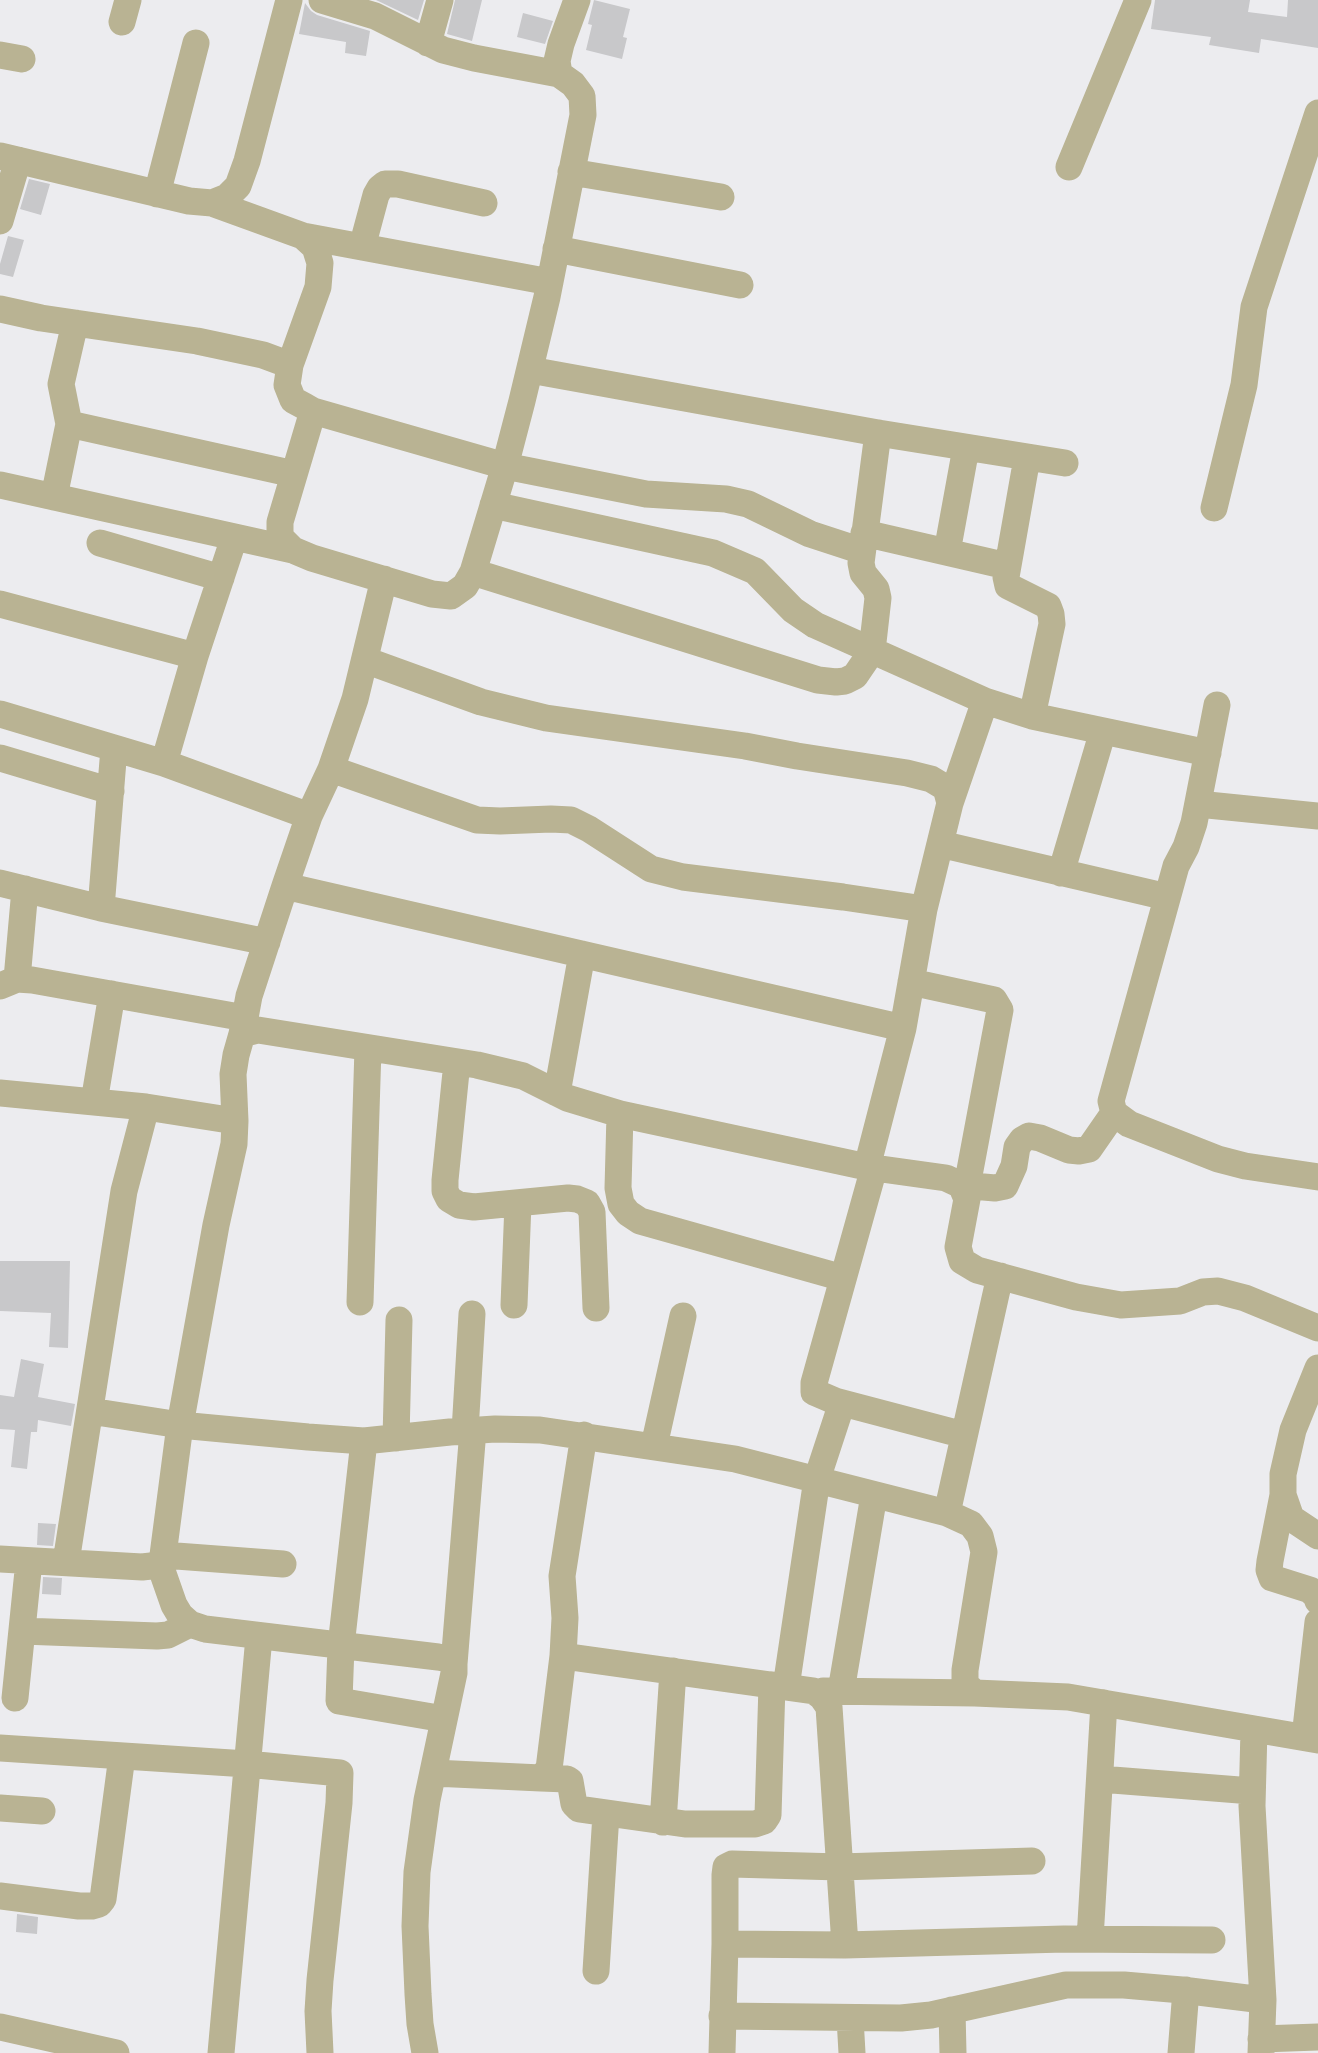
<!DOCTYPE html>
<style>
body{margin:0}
canvas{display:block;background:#ececef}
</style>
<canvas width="1318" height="2053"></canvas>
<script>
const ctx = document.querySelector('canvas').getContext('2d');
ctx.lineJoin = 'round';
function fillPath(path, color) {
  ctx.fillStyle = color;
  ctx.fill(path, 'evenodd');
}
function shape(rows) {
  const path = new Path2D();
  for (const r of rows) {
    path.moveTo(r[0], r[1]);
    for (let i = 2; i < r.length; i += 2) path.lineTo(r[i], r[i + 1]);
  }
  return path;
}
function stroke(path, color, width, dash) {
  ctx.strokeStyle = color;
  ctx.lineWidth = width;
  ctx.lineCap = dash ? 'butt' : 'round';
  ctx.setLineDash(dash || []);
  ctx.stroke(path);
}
const building = shape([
 [376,0,424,0,418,20],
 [455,0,482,0,472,41,447,34],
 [594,0,630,9,623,37,627,38,622,59,586,50,592,25,588,24],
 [1155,0,1250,0,1248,12,1287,17,1288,0,1318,0,1318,48,1261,39,1259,53,1209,45,1211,37,1151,29],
 [305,3,311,11,317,15,370,31,366,56,345,53,346,42,299,34],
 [523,13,553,21,545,44,517,37],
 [29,179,50,184,41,215,20,209],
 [8,236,24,240,13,277,0,274,0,264],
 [0,1261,70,1261,68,1348,49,1347,51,1313,0,1311],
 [21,1359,44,1364,38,1397,75,1404,71,1426,38,1420,37,1432,31,1432,27,1469,11,1467,15,1430,0,1429,0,1395,14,1397],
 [38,1523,56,1524,53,1546,37,1545],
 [43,1577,62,1578,61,1595,42,1594],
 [17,1914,38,1917,37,1934,16,1932]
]);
const minor = shape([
 [322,0,375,16,443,50,474,58,559,74],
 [122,22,128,0],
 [428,43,440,0],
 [0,55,22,59],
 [0,156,189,201,212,203,227,197,238,186,247,161,289,0],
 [1069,167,1138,0],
 [571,172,721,197],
 [157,194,196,43],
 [212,203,303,236,315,247,320,263,318,287,290,365,287,385,293,400,306,407,313,411,505,466,646,494,726,499,748,504,810,534,862,551],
 [0,221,18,160],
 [303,236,550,282],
 [362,247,376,195,380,188,385,184,398,184,484,203],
 [556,249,740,285],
 [0,309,41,318,197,341,263,355,290,365],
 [530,370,878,433,1065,463],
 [313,411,280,522,280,537,293,550,312,558,432,594,451,596,465,586,473,572,505,466,522,401,547,297,583,115,582,96,573,84,559,74,557,61,561,44,577,0],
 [69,424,294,474],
 [1027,458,1006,577,1008,586,1048,606,1051,614,1052,624,1032,716],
 [0,485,293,550],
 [54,497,69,424,61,384,75,323],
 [493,505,713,553,755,571,793,610,815,625,985,701,1032,716,1208,753],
 [1214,508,1244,385,1254,307,1318,113],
 [864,533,1007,566],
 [100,543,221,578],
 [947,552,966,448],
 [473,572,818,680,836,682,845,681,855,676,872,651,878,598,876,589,863,573,861,563,878,433],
 [0,604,195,656],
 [365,660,481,702,546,718,745,746,797,756,907,773,931,779,946,788,950,803,924,909,903,1028,867,1167],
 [1217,705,1194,823,1186,847,1176,866,1111,1101,1114,1113,1129,1124,1218,1159,1245,1166,1318,1177],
 [0,714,164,763,309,816],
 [0,758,111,791],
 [164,763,195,656,234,538],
 [331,769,477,820,500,821,551,819,571,820,589,829,651,869,683,877,843,897,924,909],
 [950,803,985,701],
 [1198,804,1318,816],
 [940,844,1167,897],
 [1061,873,1103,731],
 [0,883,101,908,267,942],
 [285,886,903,1028],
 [101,908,114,748],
 [17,979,25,889],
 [911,982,994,1000,1000,1010,967,1186],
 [0,986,17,979,32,980,245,1018],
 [242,1034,249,996,285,886,309,816,331,769,355,699,384,579],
 [457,1062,445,1180,445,1191,449,1199,459,1205,474,1207,568,1198,577,1199,587,1203,592,1212,596,1308],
 [0,1093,146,1107,235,1121],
 [557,1093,582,954],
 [94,1102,112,994],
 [620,1114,618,1188,621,1204,628,1213,640,1221,843,1278],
 [874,1168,814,1383,814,1392,835,1401,964,1435],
 [961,1185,995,1188,1005,1186,1014,1166,1017,1147,1022,1140,1029,1136,1040,1138,1069,1150,1079,1151,1089,1149,1114,1113],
 [360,1302,368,1048],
 [514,1305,518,1203],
 [1318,1368,1293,1430,1283,1474,1283,1495,1291,1518,1318,1536],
 [90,1411,180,1425,308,1437,364,1441,450,1432,495,1429,540,1430,735,1459,947,1513,971,1524,980,1536,984,1552,965,1670,965,1684,975,1693,1068,1697,1318,1740],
 [465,1431,472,1314],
 [396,1438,399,1320],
 [364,1441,341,1646,339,1701,444,1719],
 [654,1446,683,1316],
 [1283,1495,1270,1561,1269,1570,1272,1578,1310,1590,1318,1598,1318,1601],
 [947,1513,1000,1276],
 [163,1555,283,1564],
 [0,1559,142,1567,160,1565,163,1555,180,1425,216,1225,234,1144,235,1121,233,1074,236,1055,242,1034,258,1030,477,1065,523,1076,567,1098,620,1114,867,1167,946,1178,961,1185,967,1199,958,1247,962,1261,977,1270,1076,1297,1121,1305,1180,1301,1203,1292,1218,1291,1245,1298,1318,1328],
 [66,1562,124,1191,146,1107],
 [160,1565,174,1605,180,1615,190,1624,205,1629,438,1657,449,1659,454,1664,454,1673,427,1800,417,1872,415,1926,418,1994,420,2024,425,2053],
 [22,1631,157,1636,168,1635,190,1624],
 [563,1656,814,1691,822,1697,829,1707,845,1945,725,1944,722,2053],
 [454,1664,473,1430],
 [786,1687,817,1479,842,1403],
 [823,1691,975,1693],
 [841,1691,874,1495],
 [15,1698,29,1561],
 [1254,1729,1252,1806,1263,2000],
 [1305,1737,1318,1622],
 [0,1748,247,1764,340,1773,339,1803,320,1980,318,2011,320,2053],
 [433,1773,541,1778,549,1769,563,1656,565,1618,562,1576,584,1435],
 [541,1778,567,1779,570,1781,574,1804,579,1809,685,1824,755,1824,764,1821,768,1815,772,1685],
 [1100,1779,1252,1791],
 [0,1808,42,1811],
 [663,1822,673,1671],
 [0,1896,79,1906,92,1906,99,1904,103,1899,122,1756],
 [1090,1939,1104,1703],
 [725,1944,725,1875,726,1867,732,1864,840,1867,1032,1861],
 [845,1945,1064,1939,1212,1940],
 [596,1971,606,1814],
 [952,2010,953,2053],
 [722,2016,901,2018,931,2015,1066,1985,1124,1985,1182,1990,1263,2000,1261,2053],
 [850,2018,852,2053],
 [0,2027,116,2053],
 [1261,2039,1318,2037],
 [221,2053,259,1637],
 [1181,2053,1186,1990]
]);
fillPath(building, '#c8c8ca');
stroke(minor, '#b9b393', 27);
</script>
